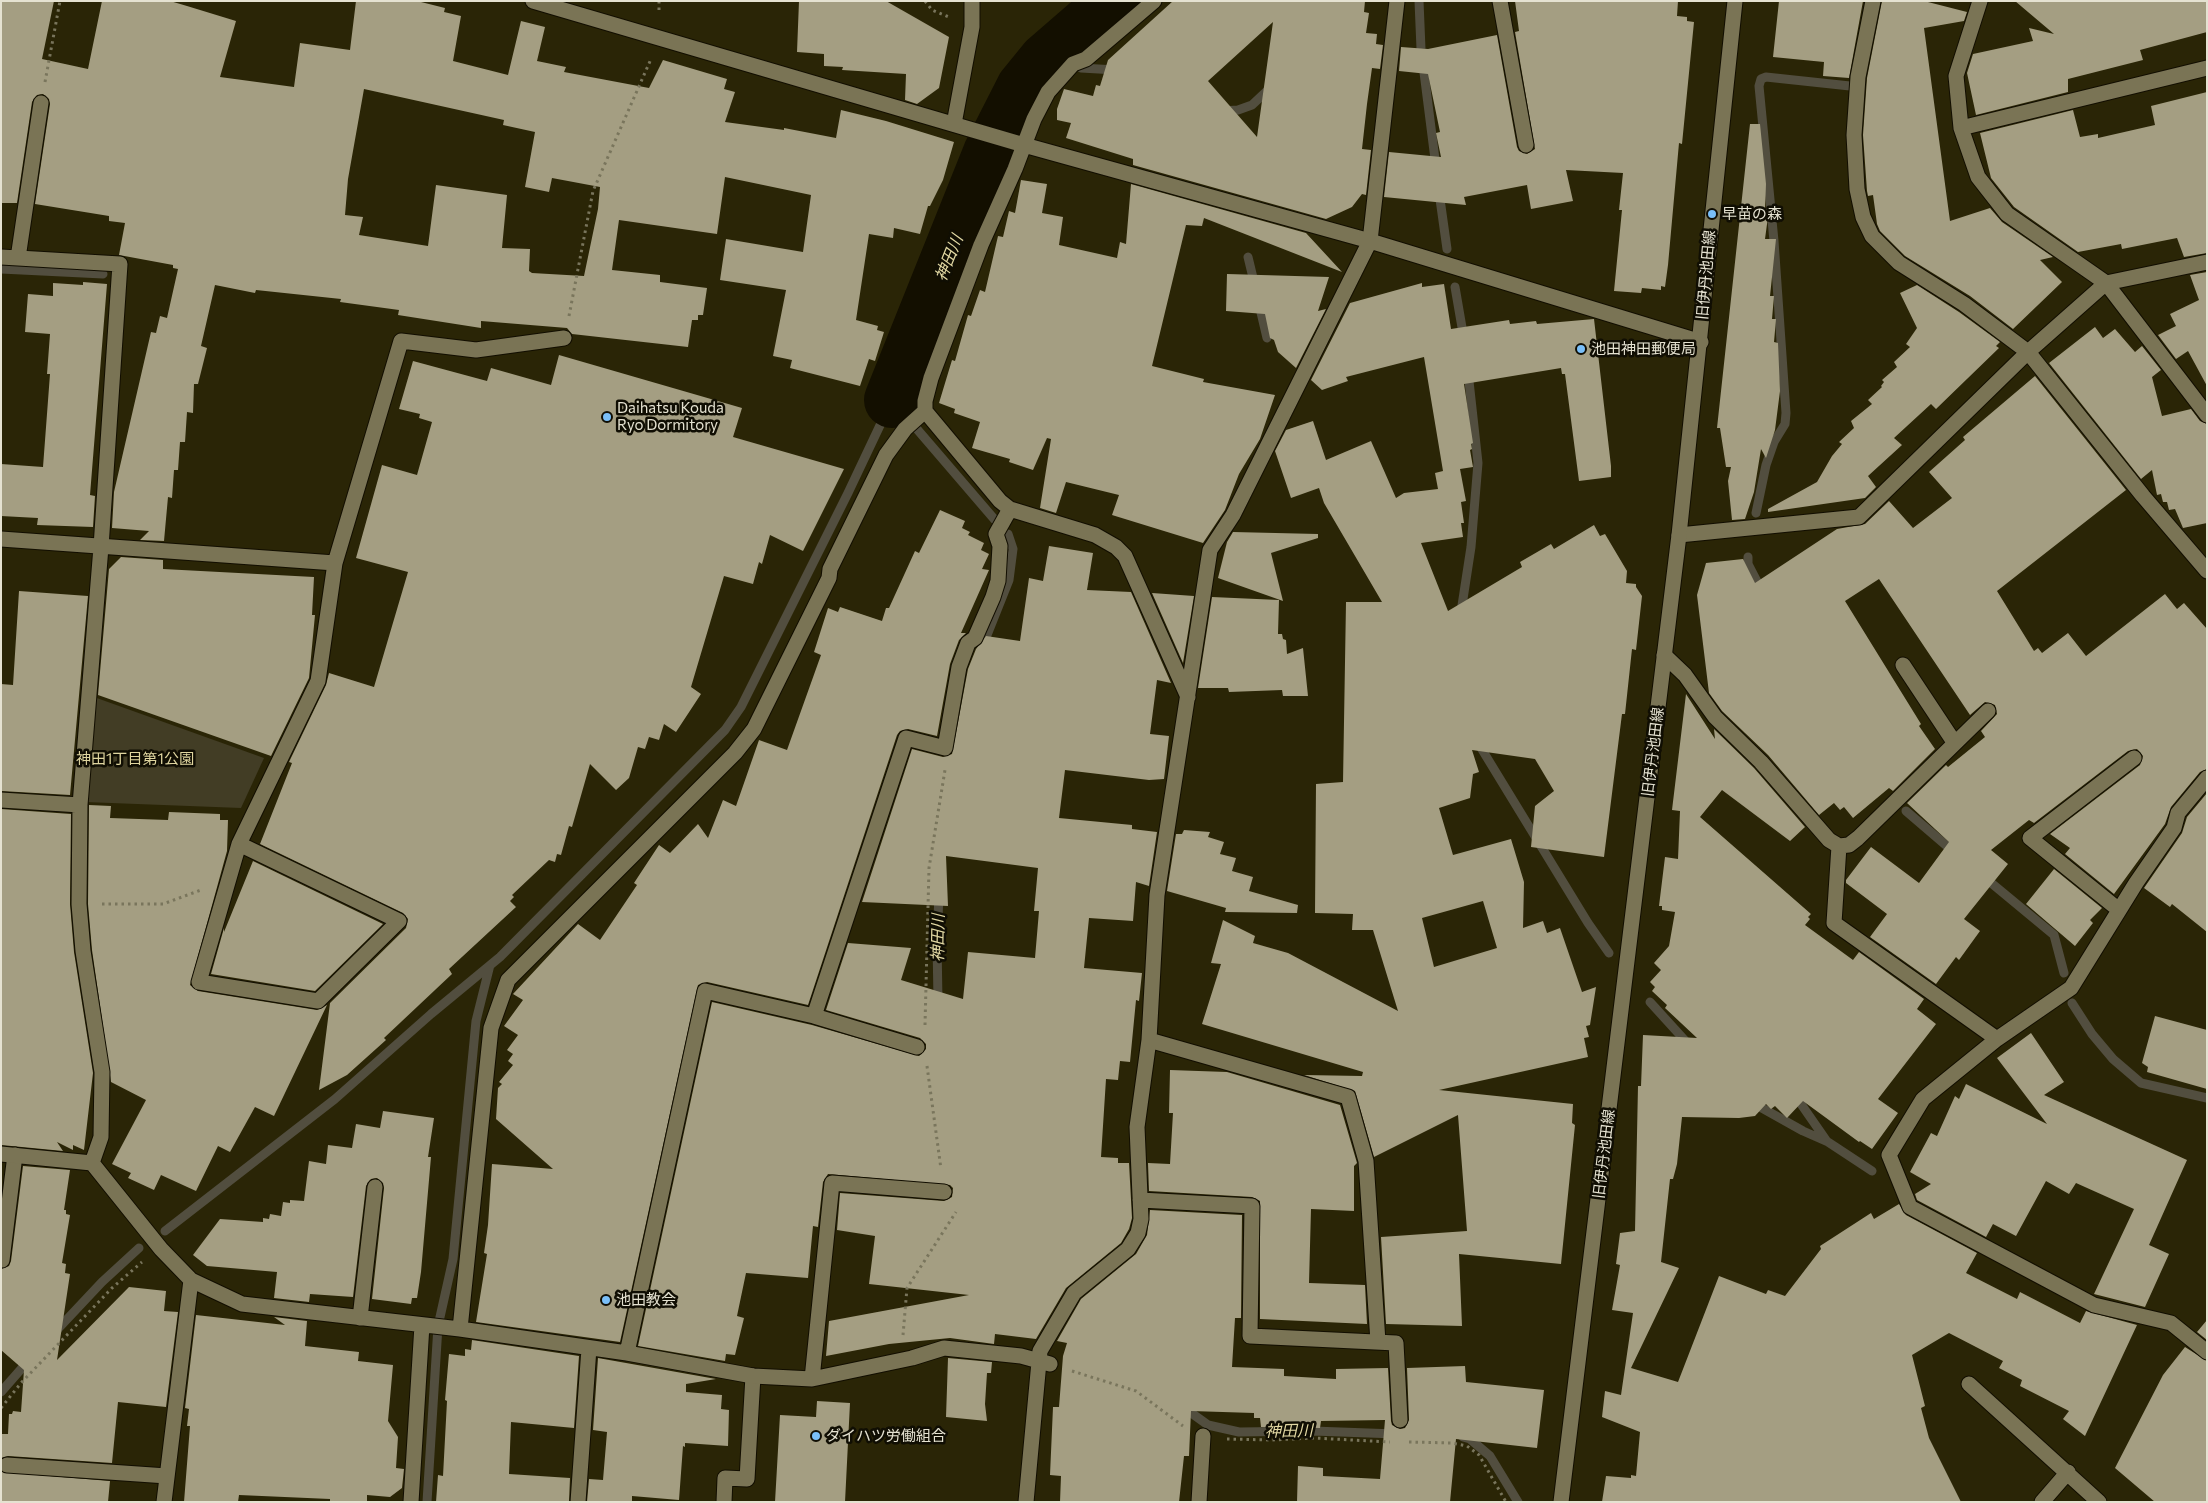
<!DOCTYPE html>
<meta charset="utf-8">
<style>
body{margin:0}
#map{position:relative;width:2208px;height:1503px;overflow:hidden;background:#2a2506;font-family:Commissioner,sans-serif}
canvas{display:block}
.frame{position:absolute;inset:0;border:2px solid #e5e2d1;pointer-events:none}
</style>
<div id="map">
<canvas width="2208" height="1503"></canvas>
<div class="frame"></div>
</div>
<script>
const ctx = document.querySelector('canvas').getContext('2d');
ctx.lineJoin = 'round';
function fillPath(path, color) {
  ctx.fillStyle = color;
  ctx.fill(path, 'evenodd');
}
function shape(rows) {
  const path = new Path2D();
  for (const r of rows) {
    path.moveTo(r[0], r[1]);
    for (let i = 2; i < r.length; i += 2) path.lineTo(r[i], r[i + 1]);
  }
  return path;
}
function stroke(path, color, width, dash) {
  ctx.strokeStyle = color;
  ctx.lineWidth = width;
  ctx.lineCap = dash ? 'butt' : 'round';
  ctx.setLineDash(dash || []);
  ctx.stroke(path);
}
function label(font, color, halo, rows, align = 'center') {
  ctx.font = font + ' Commissioner,"Noto Sans JP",sans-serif';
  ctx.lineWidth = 5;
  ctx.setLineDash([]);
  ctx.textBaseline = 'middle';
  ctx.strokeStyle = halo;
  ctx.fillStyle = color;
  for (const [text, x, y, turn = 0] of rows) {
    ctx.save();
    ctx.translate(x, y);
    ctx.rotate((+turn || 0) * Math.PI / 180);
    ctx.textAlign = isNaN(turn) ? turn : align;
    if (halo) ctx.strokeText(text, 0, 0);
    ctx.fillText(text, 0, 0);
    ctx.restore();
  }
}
const green = shape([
 [94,697,264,758,241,808,85,802]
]);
const stream = shape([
 [1419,1,1421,49,1436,167],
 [1042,65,1063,66],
 [1081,68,1116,70],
 [1222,111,1238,110,1252,105,1269,89],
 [1439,192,1447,249],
 [1248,257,1255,286],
 [1,269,103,274],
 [1455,287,1464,339],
 [1259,304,1267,338],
 [1756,513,1766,465,1774,442,1785,424,1786,413,1774,241,1759,86,1761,79,1766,77,1850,86],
 [1748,557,1748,564,1762,591],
 [1461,612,1471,547,1478,463,1468,372],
 [983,645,1009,580,1013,549,1008,534],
 [1478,743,1588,923,1609,953],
 [1906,811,1955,853],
 [1984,877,2054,935,2064,973],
 [938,1001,937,942,939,894],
 [1650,1002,1690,1046],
 [2072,1003,2092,1034,2113,1059,2141,1083,2207,1098],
 [1798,1092,1801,1104,1826,1140],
 [1753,1103,1803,1131,1828,1142,1872,1171],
 [165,1231,335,1099,431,1014,500,957,725,730,741,707,848,493,892,400,995,520],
 [55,1332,102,1282,139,1248],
 [1,1392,29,1360],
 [1183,1407,1208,1425,1239,1432,1313,1431,1396,1434],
 [1463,1437,1470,1439,1490,1456,1518,1502],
 [427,1502,438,1326,453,1259,476,1021,490,965]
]);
const river = shape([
 [892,400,991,153,1024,88,1046,61,1115,1]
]);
const building = shape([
 [1,1,54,1,42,59,88,69,102,1,170,1,187,6,236,21,220,77,294,87,300,43,350,50,356,1,417,1,445,8,444,12,461,16,453,61,508,75,521,21,545,27,537,61,566,67,564,72,649,88,663,60,727,79,724,89,735,92,725,122,784,130,784,128,836,138,841,110,886,121,954,142,943,180,930,206,928,206,920,234,894,228,893,238,869,234,856,320,878,326,877,330,884,332,875,361,869,359,860,386,790,368,792,360,773,356,786,290,720,280,726,239,803,252,811,195,725,177,717,234,619,220,612,270,660,275,660,282,707,288,703,315,698,315,698,320,692,320,688,347,572,334,567,328,481,321,481,328,398,315,399,310,340,302,341,299,256,290,255,293,215,285,201,346,207,348,198,384,194,384,193,413,187,412,185,442,180,442,178,470,174,470,172,498,168,497,164,541,140,540,149,531,112,528,114,492,151,332,156,333,160,316,167,318,178,269,173,268,173,265,119,255,125,223,109,221,109,216,35,204,50,104,49,99,43,94,37,95,32,102,17,203,1,203],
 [364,89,504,120,503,125,535,132,525,187,549,192,552,178,600,187,598,209,584,276,532,273,529,271,530,249,502,248,507,195,436,185,428,246,359,235,363,217,345,215,348,179],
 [799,1,886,1,949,37,939,88,917,104,905,100,906,74,842,70,843,67,824,66,824,54,797,52],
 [1173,1,1365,1,1364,12,1369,13,1366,33,1377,34,1376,44,1383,45,1380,69,1372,68,1367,104,1362,149,1371,150,1366,195,1362,194,1352,207,1326,219,1133,165,1133,159,1066,138,1071,123,1057,120,1057,109,1064,89,1093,96,1096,85,1100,86,1108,60],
 [1273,22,1257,137,1208,81],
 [1515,1,1678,1,1677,16,1687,17,1687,21,1694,22,1682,144,1679,143,1668,265,1665,287,1661,286,1661,290,1642,288,1641,293,1614,291,1622,210,1619,210,1623,173,1566,170,1573,201,1531,209,1527,185,1464,197,1466,205,1384,197,1389,152,1441,157,1436,133,1440,132,1428,74,1399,71,1401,47,1428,49,1497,35,1517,147,1519,151,1527,154,1535,149,1515,32,1519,31],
 [1779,1,1863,1,1849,78,1823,76,1824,62,1773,57],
 [1882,1,1924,1,1967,12,1964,21,1924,28,1950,221,1990,208,2002,222,2053,257,2040,260,2062,282,2013,329,1970,296,1905,256,1880,231,1877,224,1873,195,1868,196,1867,191,1863,135,1867,78],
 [2015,1,2207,1,2207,32,2140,50,2143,60,2068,79,2068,92,1976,115,1967,73,1973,54,2033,41,2029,28,2054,34],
 [2207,92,2207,253,2184,257,2177,238,2122,249,2121,244,2078,252,2014,207,1991,178,1980,133,2073,110,2080,137,2098,134,2098,138,2155,125,2151,106],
 [1750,124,1760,124,1766,184,1765,209,1769,209,1765,239,1776,239,1770,296,1774,296,1772,319,1776,319,1774,342,1778,343,1780,391,1775,430,1766,458,1761,449,1754,492,1745,519,1732,520,1728,481,1731,467,1726,467,1720,428,1717,428],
 [1021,180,1047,184,1042,213,1063,217,1059,245,1117,258,1120,242,1126,244,1131,184,1306,233,1342,272,1204,218,1202,226,1186,225,1152,366,1204,379,1203,382,1275,395,1260,439,1239,474,1225,510,1203,543,1112,515,1119,495,1066,482,1056,513,1040,508,1051,439,1047,438,1033,470,1009,462,1010,459,972,448,980,422,954,413,955,409,939,403,952,360,955,361,968,315,971,316,980,290,985,292,998,236,1003,237,1009,211,1015,213],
 [2207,272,2207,386,2188,351,2176,359,2158,335,2176,326,2170,314,2199,300,2190,275],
 [1227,274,1329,277,1318,311,1326,309,1296,368,1278,352,1274,340,1270,338,1265,314,1226,311],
 [83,282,107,284,90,495,95,496,93,527,37,525,38,518,1,516,1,464,43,467,50,374,47,374,50,334,25,332,28,294,53,296,53,283,83,285],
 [1422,283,1422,287,1444,284,1451,329,1509,320,1510,324,1536,321,1537,324,1594,319,1611,466,1611,477,1579,481,1565,374,1562,374,1561,368,1464,384,1473,443,1471,444,1472,449,1470,450,1473,467,1460,469,1466,501,1461,502,1464,523,1461,523,1463,537,1421,543,1448,611,1522,567,1520,562,1551,544,1554,549,1594,525,1600,536,1605,534,1627,571,1626,583,1636,584,1636,587,1642,596,1636,650,1632,649,1625,714,1622,714,1604,857,1531,847,1535,806,1554,791,1535,759,1472,750,1479,772,1473,774,1470,798,1439,808,1453,855,1511,839,1524,882,1523,928,1543,921,1547,933,1560,928,1582,992,1596,987,1590,1025,1586,1026,1589,1037,1584,1038,1588,1057,1439,1090,1573,1104,1572,1123,1575,1125,1561,1264,1459,1254,1462,1326,1386,1324,1381,1237,1467,1231,1458,1115,1374,1157,1355,1091,1304,1075,1362,1076,1363,1072,1202,1024,1221,964,1211,963,1223,920,1255,936,1253,943,1288,953,1398,1011,1373,930,1352,930,1353,914,1315,913,1316,784,1343,782,1346,602,1382,602,1324,503,1319,488,1291,498,1275,451,1286,430,1313,421,1326,460,1371,441,1396,498,1404,493,1438,489,1435,473,1443,471,1424,357,1346,377,1348,381,1322,390,1311,380,1350,303],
 [1483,901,1497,948,1434,967,1422,918],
 [1917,285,1959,312,2000,342,1996,346,1999,348,1936,409,1931,404,1894,438,1902,445,1868,476,1876,487,1865,498,1768,512,1768,509,1817,482,1832,456,1842,444,1839,442,1854,428,1851,421,1872,404,1868,400,1882,387,1881,386,1884,382,1882,380,1897,367,1894,362,1910,347,1906,344,1917,328,1900,293],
 [2095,327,2103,338,2115,329,2135,352,2142,346,2161,370,2152,377,2162,416,2191,409,2200,421,2207,424,2207,523,2183,528,2175,509,2169,510,2167,502,2163,502,2161,494,2157,495,2152,470,2141,479,2049,363],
 [559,355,742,408,733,437,844,469,803,551,770,535,762,564,759,562,753,584,724,576,691,687,701,694,676,732,664,724,659,740,649,737,645,749,638,747,629,778,616,790,590,764,572,827,569,826,561,855,557,854,555,862,549,860,512,895,514,897,510,901,516,907,449,969,452,974,384,1038,386,1040,347,1075,319,1090,330,1003,406,928,408,919,403,913,260,844,292,763,289,762,326,685,329,673,374,687,408,572,356,558,382,465,417,475,432,422,419,418,420,414,399,409,413,361,487,381,491,368,551,385],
 [2035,376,2126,490,1997,591,2034,651,2038,648,2042,653,2068,633,2086,656,2165,594,2177,609,2184,603,2207,629,2207,769,2200,772,2171,807,2165,824,2114,894,2065,854,2070,848,2050,834,2140,765,2143,756,2137,749,2128,751,2034,823,2029,820,1991,850,2008,864,1964,919,1980,931,1959,960,1956,957,1936,984,1870,937,1887,914,1846,883,1846,880,1871,847,1919,883,1949,842,1907,803,1946,765,1948,767,1985,737,1981,731,1997,714,1995,705,1985,702,1970,715,1879,579,1845,601,1921,724,1919,726,1935,749,1893,791,1889,788,1853,818,1844,807,1840,810,1834,803,1819,815,1768,755,1722,711,1709,693,1697,595,1706,563,1743,559,1755,583,1837,529,1865,524,1889,501,1913,528,1952,498,1929,472,1965,440,1963,437],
 [940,510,965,521,962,528,970,532,968,535,984,543,981,550,989,554,982,569,989,570,961,633,966,633,959,640,950,664,937,736,908,729,900,731,897,735,808,1005,707,982,698,985,620,1342,476,1322,487,1254,484,1253,488,1225,492,1164,553,1169,496,1119,498,1088,502,1084,499,1082,513,1065,508,1061,513,1054,507,1050,518,1035,504,1026,523,1000,513,994,578,924,600,940,637,885,634,883,659,845,670,853,698,824,708,838,723,800,736,806,759,740,787,750,821,655,814,652,828,608,838,612,840,607,882,621,886,608,889,608,915,551,919,553],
 [1233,532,1318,534,1318,538,1271,553,1283,601,1218,578,1227,542],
 [1049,546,1093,553,1087,590,1131,592,1171,683,1157,680,1150,734,1169,736,1164,779,1149,780,1065,770,1059,818,1132,825,1132,829,1157,832,1149,886,1136,882,1133,921,1089,918,1084,968,1142,973,1139,1001,1136,1000,1130,1062,1120,1061,1118,1080,1106,1079,1101,1157,1118,1158,1118,1163,1129,1163,1132,1218,1129,1229,1121,1243,1066,1288,1036,1339,995,1334,994,1344,950,1338,889,1344,826,1356,829,1321,969,1295,869,1284,875,1236,837,1230,840,1193,944,1201,952,1197,953,1188,950,1185,828,1174,823,1182,818,1227,813,1226,808,1278,746,1273,737,1316,744,1318,735,1355,726,1354,725,1361,638,1346,712,1002,812,1025,919,1056,926,1049,926,1044,920,1038,826,1010,848,943,911,948,901,980,963,999,968,952,1035,958,1039,911,1034,911,1038,868,946,856,948,906,862,902,912,749,943,757,952,754,968,669,976,649,986,636,1020,641,1029,578,1043,581],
 [121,557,163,560,163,569,314,577,312,615,315,615,309,678,271,756,98,695,109,569],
 [19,591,88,596,70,795,1,791,1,684,13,685],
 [1152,593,1194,596,1183,663],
 [1212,597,1279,600,1278,634,1282,634,1283,639,1286,640,1287,654,1303,648,1308,696,1283,696,1282,690,1229,692,1228,688,1198,688],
 [1686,694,1715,739,1714,729,1754,768,1805,827,1790,841,1722,790,1700,817,1811,914,1808,917,1810,919,1805,925,1853,960,1859,952,1924,999,1917,1009,1936,1024,1878,1099,1898,1113,1872,1149,1860,1141,1859,1142,1803,1101,1787,1118,1775,1106,1771,1109,1766,1104,1755,1116,1739,1118,1682,1117,1677,1164,1673,1179,1670,1179,1661,1262,1679,1268,1631,1368,1678,1382,1719,1276,1766,1294,1768,1290,1785,1296,1821,1249,1820,1246,1871,1213,1874,1219,1899,1204,1906,1215,1977,1253,1966,1273,2017,1299,2020,1292,2080,1323,2086,1311,2137,1325,2085,1436,2063,1419,2069,1411,2020,1386,2022,1380,1999,1368,2003,1361,1949,1333,1912,1355,1925,1406,1921,1408,1929,1438,1961,1502,1602,1502,1606,1476,1631,1478,1631,1475,1636,1476,1640,1432,1602,1417,1605,1391,1621,1395,1633,1313,1612,1310,1620,1265,1616,1264,1620,1233,1635,1231,1638,1086,1641,1086,1643,1035,1697,1038,1665,1008,1667,1005,1652,991,1655,987,1650,982,1661,970,1654,963,1669,946,1675,912,1662,910,1662,906,1659,906,1665,857,1678,859,1680,811,1672,810],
 [2207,793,2207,932,2172,904,2170,907,2144,888,2182,833,2187,817],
 [89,805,111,806,110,818,168,820,169,812,220,814,220,820,228,820,227,851,190,985,198,991,317,1010,327,1005,274,1116,255,1107,230,1152,218,1146,196,1191,161,1175,154,1190,128,1178,131,1173,112,1164,146,1100,111,1082,92,950,88,904],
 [1,809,71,814,70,904,74,952,93,1073,84,1150,73,1145,73,1150,57,1142,63,1151,1,1145],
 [1184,830,1210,832,1208,837,1224,842,1220,854,1236,858,1232,871,1253,877,1249,891,1298,905,1297,913,1225,912,1226,908,1167,891,1176,834,1182,834],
 [253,861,383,924,315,991,211,974,224,928,224,932],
 [2054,869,2102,908,2090,920,2093,923,2075,946,2026,904],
 [2155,1016,2207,1030,2207,1089,2147,1072,2148,1067,2142,1063],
 [2031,1033,2064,1082,2044,1095,2187,1160,2149,1245,2169,1254,2145,1307,2094,1294,2134,1209,2076,1183,2069,1194,2046,1181,2016,1236,1993,1224,1986,1237,1917,1200,1915,1194,1931,1184,1910,1172,1931,1133,1937,1136,1955,1096,1959,1099,1966,1084,2047,1124,1997,1058],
 [1170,1070,1227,1072,1340,1105,1357,1163,1354,1166,1354,1211,1311,1209,1309,1283,1365,1285,1367,1324,1260,1319,1260,1201,1252,1197,1149,1191,1148,1163,1170,1164,1173,1113,1169,1113],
 [383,1111,434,1118,428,1157,431,1157,421,1272,417,1298,412,1298,411,1304,372,1299,384,1188,383,1183,377,1178,371,1179,366,1186,353,1297,310,1294,309,1302,274,1298,277,1272,207,1266,193,1255,220,1219,263,1222,263,1218,269,1219,270,1214,281,1216,283,1202,290,1203,290,1200,304,1201,309,1161,326,1164,328,1145,352,1148,356,1124,380,1128],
 [23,1166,70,1170,64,1210,66,1210,66,1214,70,1215,62,1263,66,1264,65,1273,70,1274,57,1360,129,1287,166,1291,164,1311,178,1312,166,1407,118,1402,112,1463,8,1456,1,1458,1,1434,8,1434,9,1414,12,1414,13,1411,21,1412,24,1370,1,1350,1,1269,9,1266,11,1261],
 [1150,1210,1242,1215,1241,1318,1235,1318,1232,1367,1284,1369,1284,1376,1336,1379,1336,1369,1388,1368,1391,1421,1392,1425,1400,1429,1405,1428,1409,1420,1407,1368,1465,1366,1466,1382,1544,1390,1537,1448,1456,1439,1450,1502,1297,1502,1298,1466,1323,1468,1323,1476,1380,1479,1385,1420,1321,1421,1320,1428,1261,1427,1260,1418,1254,1418,1254,1413,1191,1411,1189,1456,1184,1456,1179,1502,1060,1502,1061,1476,1050,1475,1053,1407,1059,1407,1063,1356,1067,1343,1057,1341,1081,1299,1136,1254,1147,1235],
 [196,1315,285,1325,274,1317,307,1321,305,1346,359,1352,358,1361,393,1365,388,1421,398,1437,396,1468,404,1469,402,1488,390,1497,367,1495,367,1502,330,1502,330,1499,239,1495,238,1502,184,1502,190,1426,187,1426,189,1409,185,1408],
 [2207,1320,2207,1340,2197,1332],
 [472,1340,579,1356,574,1428,511,1422,509,1474,570,1478,569,1502,436,1502,438,1475,443,1476,447,1401,445,1400,449,1354,465,1356,465,1349,471,1350],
 [2185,1347,2207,1361,2207,1502,2155,1502,2115,1468,2163,1375],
 [598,1358,716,1379,686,1384,686,1392,722,1395,721,1409,729,1410,728,1446,685,1443,685,1447,683,1446,679,1500,632,1496,632,1502,587,1502,589,1479,603,1480,607,1432,593,1430],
 [948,1358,992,1362,991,1373,987,1373,985,1404,987,1421,946,1417],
 [817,1401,850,1403,845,1502,775,1502,780,1415,816,1417],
 [1,1472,110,1481,108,1502,1,1502]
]);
const path = shape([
 [659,1,659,14],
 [925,1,932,10,949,17],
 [45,82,60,1],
 [569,316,593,191,651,59],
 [102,904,163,904,201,890],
 [925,1025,929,868,945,770],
 [927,1066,941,1169],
 [903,1335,907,1288,956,1212],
 [1072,1371,1136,1391,1183,1426],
 [1,1408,21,1383,112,1288,142,1262],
 [1227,1439,1272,1440,1314,1438,1390,1442],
 [1409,1442,1452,1443,1467,1446,1479,1455,1506,1502]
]);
const lane = shape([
 [1500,1,1526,145],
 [2,1260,15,1155],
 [1969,1384,2099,1502],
 [724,1502,725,1478,747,1479,753,1376],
 [2042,1502,2068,1472]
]);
const street = shape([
 [533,1,1024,145,1370,241,1701,342],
 [1154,1,1086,59,1073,64,1048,92,1034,119,1015,169,981,245,931,378,925,401,925,411,1000,501,1010,509,1095,535,1116,547,1125,556,1188,697],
 [1873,1,1858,77,1854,135,1857,189,1863,217,1872,236,1899,263,1964,304,2028,352,2143,496,2207,571],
 [1980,1,1956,76,1961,128,1978,177,2007,214,2106,283,2207,415],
 [1961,128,2207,68],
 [1,257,120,264,101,547,80,805,79,904,83,951,102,1072,101,1137,92,1163],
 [18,258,41,103],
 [1679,535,1859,517,2028,352,2106,283,2207,262],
 [1,539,335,563],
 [1664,655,1685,675,1715,717,1761,762,1829,840,1839,846,1834,923,1997,1039],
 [1903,665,1954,742],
 [2207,778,2178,813,2174,828,2136,883,2071,988,1997,1039,1923,1099,1889,1155,1910,1207,2094,1305,2171,1323,2207,1352],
 [1,800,80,805],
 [239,844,399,921,318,1001,199,982,239,844,318,681,335,563,401,341,476,350,564,338],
 [1839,846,1849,845,1858,838,1988,711],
 [2119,910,2030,838,2134,758],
 [814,1016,917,1047],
 [1149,1040,1348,1097,1366,1161,1378,1342],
 [1,1154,92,1163,161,1249,191,1280,242,1304,460,1329,627,1353,753,1376,812,1379,912,1358,944,1348,1021,1356,1050,1364],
 [1140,1200,1252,1206,1250,1336,1396,1343,1400,1420],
 [360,1318,375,1187],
 [460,1329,491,1028,508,980,735,753,754,729,829,578,830,569,886,455,905,429,925,411],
 [627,1353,705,991,814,1016,906,738,945,748,959,667,968,643,975,638,993,597,998,581,1000,546,996,534,1010,509],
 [812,1379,832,1183,944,1192],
 [7,1465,167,1476],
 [164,1502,191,1280],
 [411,1502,422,1325],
 [578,1502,589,1348],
 [1026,1502,1040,1351,1074,1293,1128,1249,1138,1233,1141,1219,1137,1127,1149,1040,1157,895,1210,550,1233,515,1370,241,1397,1],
 [1199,1502,1203,1436]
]);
const secondary = shape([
 [954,124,972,27,972,1],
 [1561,1502,1679,535,1735,1]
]);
const markers = [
 [1712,214,5,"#7abff8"],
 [1581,349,5,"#7abff8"],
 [607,417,5,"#7abff8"],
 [606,1300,5,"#7abff8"],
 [816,1436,5,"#7abff8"]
];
const poiNames = [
 ["早苗の森",1722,214],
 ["池田神田郵便局",1591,349],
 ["Daihatsu Kouda",617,408],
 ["Ryo Dormitory",617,425],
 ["池田教会",616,1300],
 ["ダイハツ労働組合",826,1436]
];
const streetNames = [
 ["旧伊丹池田線",1706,275,-85],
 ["旧伊丹池田線",1653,752,-83],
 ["旧伊丹池田線",1604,1154,-83]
];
const parkNames = [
 ["神田1丁目第1公園",135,759]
];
const waterNames = [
 ["神田川",949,258,-68],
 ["神田川",938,938,-89],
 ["神田川",1289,1431,-1]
];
fillPath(green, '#423d25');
stroke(stream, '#524e3f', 9);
stroke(river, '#130f00', 56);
fillPath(building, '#a49e82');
stroke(lane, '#120e00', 17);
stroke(street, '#120e00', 17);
stroke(secondary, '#120e00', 17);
stroke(path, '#79755c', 3, [2.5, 4]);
stroke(lane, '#7a7455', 15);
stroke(street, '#7a7455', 15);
stroke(secondary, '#7a7455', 15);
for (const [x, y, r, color] of markers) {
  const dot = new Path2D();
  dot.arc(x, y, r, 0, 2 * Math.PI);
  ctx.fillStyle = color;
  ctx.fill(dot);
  stroke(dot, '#100e03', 2);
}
label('15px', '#e5e2d1', '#100e03', poiNames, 'left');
label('15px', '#e5e2d1', '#100e03', streetNames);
label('15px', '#dfd59f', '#100e03', parkNames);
label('italic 16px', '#e2d8a3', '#100e03', waterNames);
</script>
